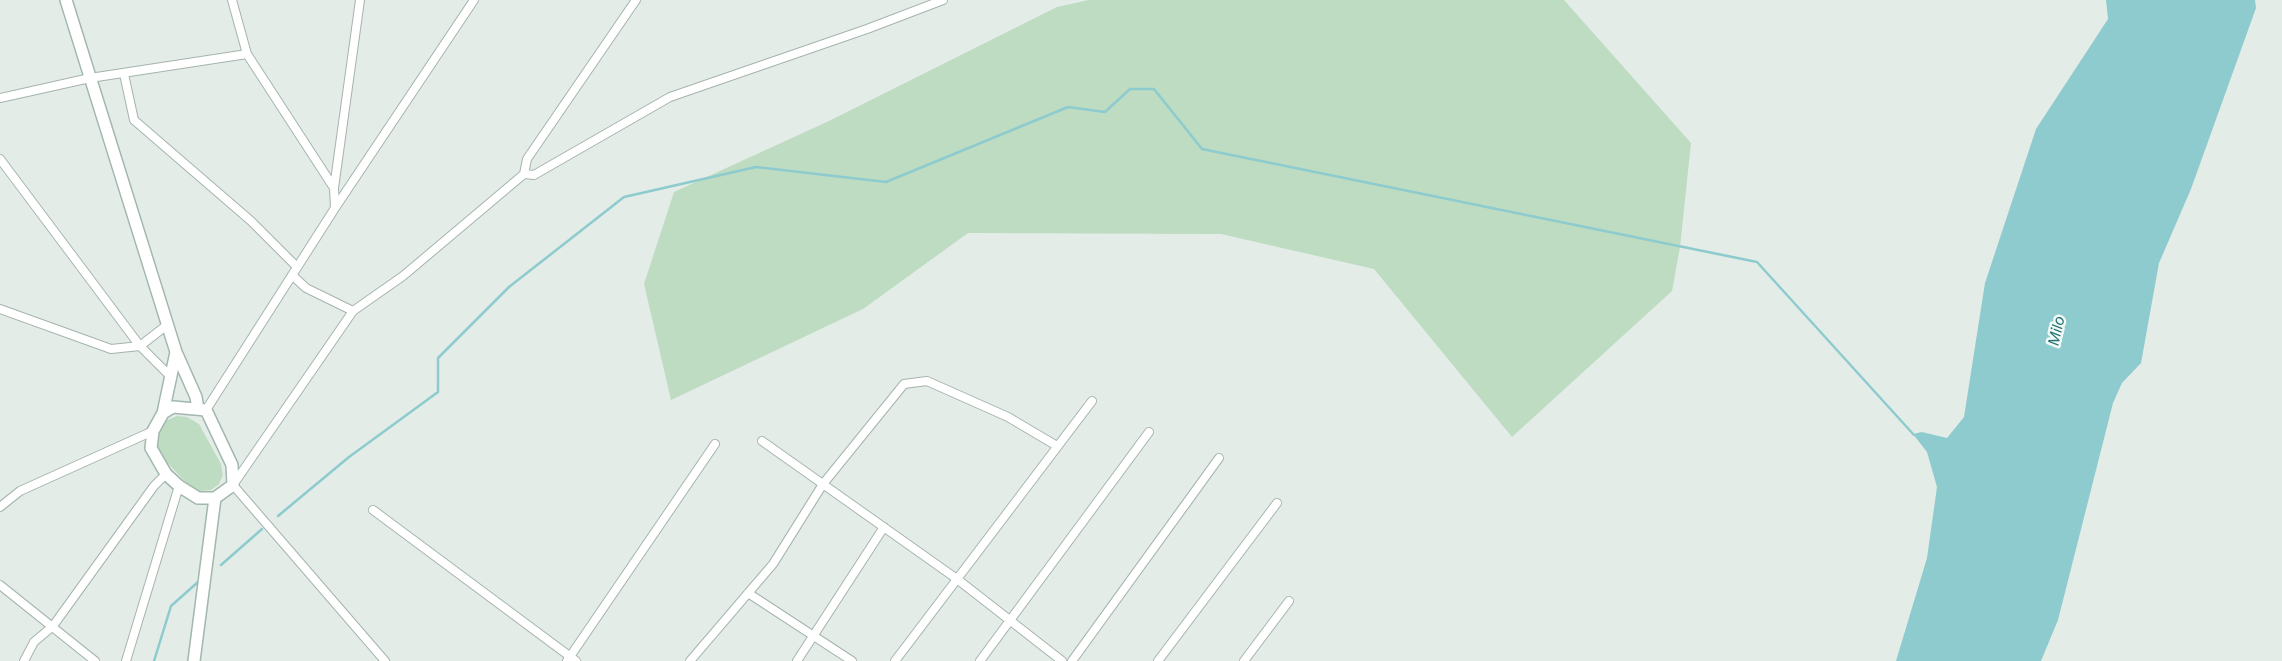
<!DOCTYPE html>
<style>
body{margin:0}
canvas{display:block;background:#e3ece7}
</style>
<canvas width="2282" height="661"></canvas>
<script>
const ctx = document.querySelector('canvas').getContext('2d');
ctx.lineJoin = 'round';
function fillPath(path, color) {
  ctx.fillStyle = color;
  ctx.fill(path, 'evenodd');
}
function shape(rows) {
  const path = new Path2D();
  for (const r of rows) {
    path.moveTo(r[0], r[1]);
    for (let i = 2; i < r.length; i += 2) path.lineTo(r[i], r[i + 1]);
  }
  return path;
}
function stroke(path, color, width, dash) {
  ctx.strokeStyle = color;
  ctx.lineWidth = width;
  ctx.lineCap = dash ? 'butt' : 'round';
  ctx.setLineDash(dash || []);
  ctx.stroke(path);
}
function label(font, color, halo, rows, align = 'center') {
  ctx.font = font + ' Inter,sans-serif';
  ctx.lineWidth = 5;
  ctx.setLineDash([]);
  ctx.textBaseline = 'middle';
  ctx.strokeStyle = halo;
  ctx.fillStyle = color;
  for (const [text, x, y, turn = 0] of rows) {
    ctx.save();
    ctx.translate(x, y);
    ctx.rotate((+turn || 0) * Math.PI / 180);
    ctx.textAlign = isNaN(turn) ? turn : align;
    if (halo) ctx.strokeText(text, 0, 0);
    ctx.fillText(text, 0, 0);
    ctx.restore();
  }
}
const green = shape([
 [1089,0,1564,0,1691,143,1680,247,1672,291,1512,437,1374,269,1221,234,968,233,863,309,671,400,644,284,674,192,829,121,1057,7],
 [177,416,187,417,199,424,221,464,223,475,219,484,211,490,199,491,192,489,161,456,156,447,157,431,165,421]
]);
const water = shape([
 [2106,0,2255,0,2256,8,2191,189,2159,263,2141,363,2122,383,2113,403,2058,620,2041,661,1896,661,1927,558,1937,487,1927,452,1913,434,1922,432,1947,438,1964,417,1985,283,2036,129,2108,19]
]);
const stream = shape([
 [278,516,349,457,438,392,438,358,509,287,624,197,756,167,886,182,1068,107,1105,112,1130,89,1154,89,1202,149,1757,262,1914,435],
 [221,565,262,529],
 [154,661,171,606,198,582]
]);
const street = shape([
 [232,0,247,54,334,188],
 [124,74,134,120,251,221,297,267],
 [0,98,90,78,247,54],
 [0,159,140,346,172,378],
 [524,174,527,159,636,0],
 [335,208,474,0],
 [292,275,306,288,353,311,403,276,524,174,534,175,670,97,867,29,943,0],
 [0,309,111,349,140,346,167,325],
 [353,311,233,485,385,661],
 [206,410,335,208,334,188,360,0],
 [762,441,957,579,1062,661],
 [0,507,20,491,153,431],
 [373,510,576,661],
 [0,585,95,661],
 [748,593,852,661],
 [24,661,34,642,53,626,154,486,166,474],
 [126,661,179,486],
 [567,661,715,444],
 [690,661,773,564,823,484,904,384,927,381,1008,417,1057,446],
 [797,661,884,527],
 [895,661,1092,401],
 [980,661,1149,432],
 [1072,661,1219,458],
 [1158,661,1277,503],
 [1244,661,1289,601]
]);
const secondary = shape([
 [66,0,176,352,196,397,198,409],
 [173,407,206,410,232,465,233,485,215,498,198,498,179,486,166,474,151,448,153,431,163,413,173,407],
 [163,413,176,352],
 [194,661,215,498]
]);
const waterNames = [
 ["Milo",2057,331,-78]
];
fillPath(green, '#bddcc2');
fillPath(water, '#8ecbce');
stroke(stream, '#8ecbce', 2.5);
stroke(street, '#a6b4ad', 10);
stroke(secondary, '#a2b7ad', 14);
stroke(street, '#fff', 8);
stroke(secondary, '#fff', 11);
label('italic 15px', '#217175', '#f3f9f5', waterNames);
</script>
